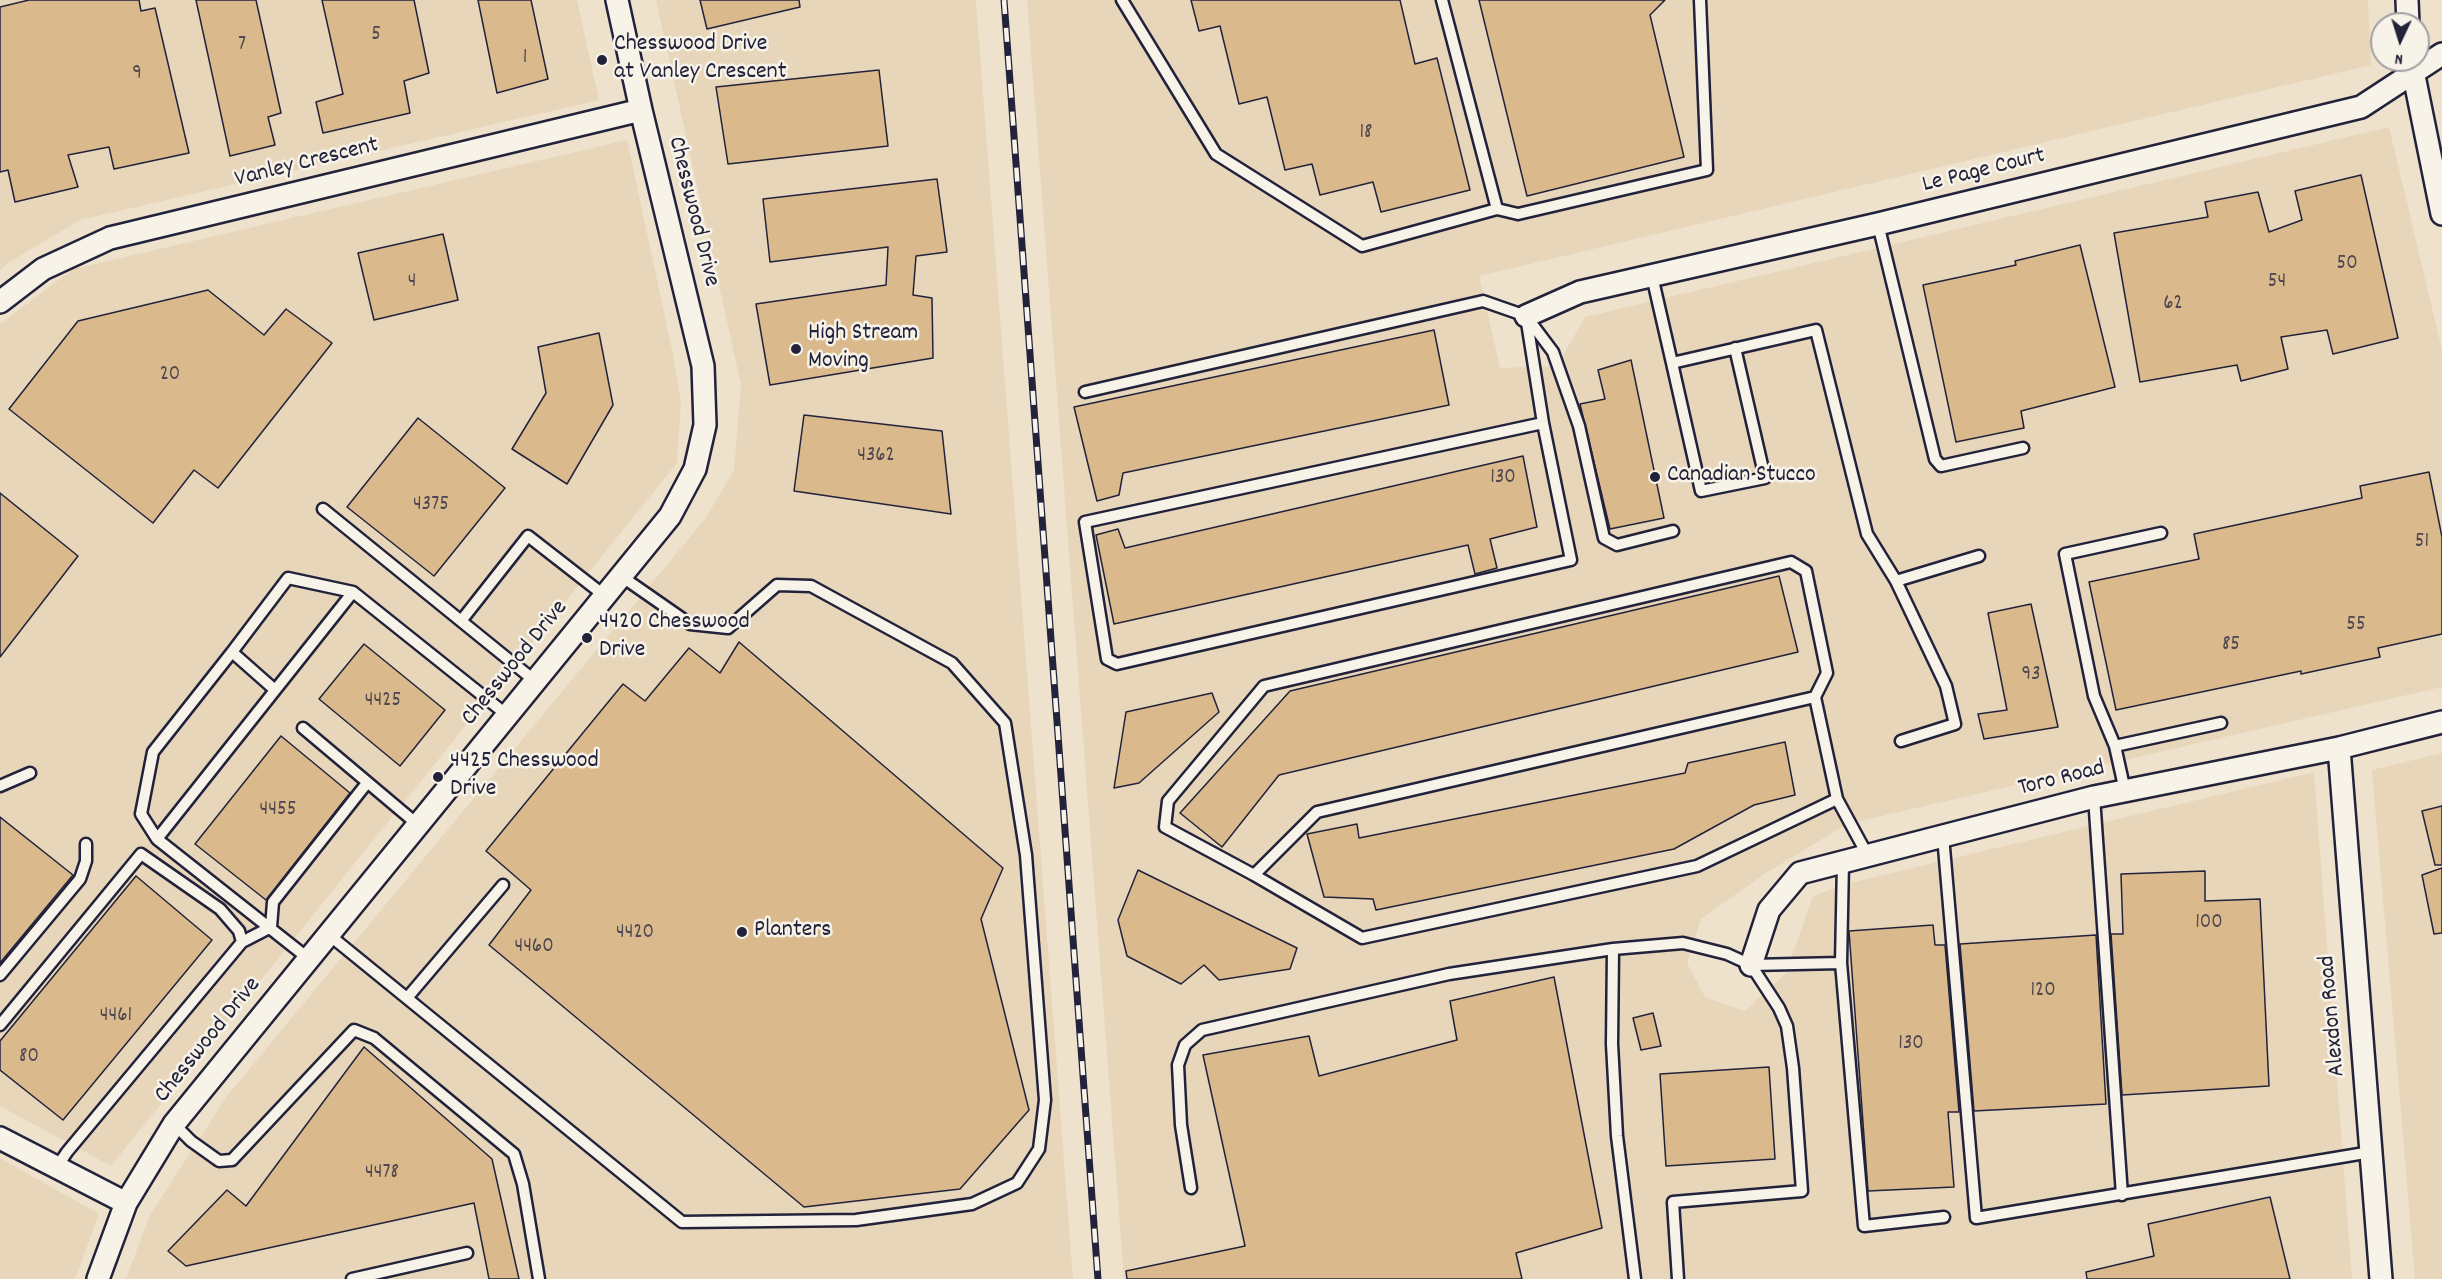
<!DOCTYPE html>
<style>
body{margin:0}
#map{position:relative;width:2442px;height:1279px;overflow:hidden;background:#eee2cd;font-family:Dekko,sans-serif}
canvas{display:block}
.north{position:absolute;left:2370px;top:12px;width:60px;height:60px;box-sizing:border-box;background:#f7f3e8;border:2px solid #a29fa3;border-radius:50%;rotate:184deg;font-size:16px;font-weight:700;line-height:24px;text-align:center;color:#22223b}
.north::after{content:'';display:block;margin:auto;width:21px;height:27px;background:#22223b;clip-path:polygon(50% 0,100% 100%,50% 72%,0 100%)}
</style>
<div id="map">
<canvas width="2442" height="1279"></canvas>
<div class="north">N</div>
</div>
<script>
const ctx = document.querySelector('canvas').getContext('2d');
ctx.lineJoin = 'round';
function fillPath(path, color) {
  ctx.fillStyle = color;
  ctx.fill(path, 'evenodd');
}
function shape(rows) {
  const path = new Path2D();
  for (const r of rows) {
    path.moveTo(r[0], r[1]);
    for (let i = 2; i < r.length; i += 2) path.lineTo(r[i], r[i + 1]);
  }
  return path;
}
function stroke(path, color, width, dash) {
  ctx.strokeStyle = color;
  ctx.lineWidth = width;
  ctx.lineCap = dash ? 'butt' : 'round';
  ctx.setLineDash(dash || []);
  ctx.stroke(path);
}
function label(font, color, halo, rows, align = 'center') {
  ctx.font = font + ' Dekko,sans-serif';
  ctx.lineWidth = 5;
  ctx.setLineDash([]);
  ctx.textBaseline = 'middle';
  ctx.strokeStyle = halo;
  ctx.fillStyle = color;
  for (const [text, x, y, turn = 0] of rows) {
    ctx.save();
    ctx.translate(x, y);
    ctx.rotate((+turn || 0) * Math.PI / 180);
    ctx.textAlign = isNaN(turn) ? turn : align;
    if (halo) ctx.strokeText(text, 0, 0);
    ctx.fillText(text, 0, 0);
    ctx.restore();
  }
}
const built = shape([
 [0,0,577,0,599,100,80,220,8,263,0,271],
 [656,0,976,0,1073,1279,126,1279,150,1215,227,1096,705,519,734,470,741,385],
 [1027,0,2368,0,2371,65,1479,276,1500,368,1557,366,1585,317,2389,127,2442,350,2442,687,1847,824,1763,875,1701,919,1687,963,1705,997,1745,1011,1786,973,1813,896,1846,884,2314,772,2352,1279,1124,1279],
 [627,140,673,354,681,402,677,463,111,1166,0,1106,0,324,73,269],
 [2442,753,2442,1279,2415,1279,2372,770],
 [0,1158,99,1214,75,1279,0,1279]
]);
const building = shape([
 [29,0,139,0,141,11,155,8,189,153,114,169,109,147,68,155,78,187,15,202,8,170,0,172,0,7,29,0],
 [196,0,256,0,281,113,268,117,275,145,230,156,196,0],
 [322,0,414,0,429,73,404,81,410,113,323,133,316,102,343,94,322,0],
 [478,0,531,0,548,79,497,93,478,0],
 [700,0,799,0,800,7,707,29,700,0],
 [1191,0,1400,0,1415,64,1437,58,1470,190,1381,212,1373,182,1320,195,1312,164,1285,170,1267,97,1239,104,1220,26,1199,31,1191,0],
 [1479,0,1665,0,1650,15,1684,157,1527,196,1479,0],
 [879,70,888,146,728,164,716,87,879,70],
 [2361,175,2398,338,2333,354,2327,330,2281,337,2288,369,2241,381,2237,365,2140,382,2114,233,2208,217,2205,202,2258,192,2269,232,2302,220,2295,191,2361,175],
 [937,179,947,252,916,256,913,295,932,298,933,358,770,385,756,304,886,285,888,247,770,262,763,199,937,179],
 [443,234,458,300,374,320,358,253,443,234],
 [2080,245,2115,387,2021,411,2024,428,1956,442,1923,285,2016,265,2015,261,2080,245],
 [208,290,264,335,286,309,332,343,218,488,194,470,153,523,9,409,78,321,208,290],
 [1434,330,1449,405,1123,473,1119,495,1097,501,1074,407,1434,330],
 [599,333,613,405,567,484,512,449,546,393,538,347,599,333],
 [1631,360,1664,518,1610,529,1580,404,1605,399,1598,370,1631,360],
 [804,415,942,431,951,514,794,491,804,415],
 [418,418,505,488,434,576,347,507,418,418],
 [1523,456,1537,527,1490,539,1497,568,1475,574,1468,545,1114,624,1096,535,1118,529,1125,548,1523,456],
 [2429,472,2442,537,2442,634,2378,648,2380,657,2301,674,2301,671,2116,710,2089,582,2199,559,2194,534,2362,498,2360,486,2429,472],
 [0,493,78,556,0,657,0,493],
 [1779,576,1798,652,1279,775,1222,847,1180,813,1290,691,1779,576],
 [2031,604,2058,727,1984,739,1978,714,2007,710,1988,613,2031,604],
 [739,642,1003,868,981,919,1029,1110,960,1189,804,1207,489,945,531,890,486,851,623,684,645,701,689,648,720,673,739,642],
 [364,644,445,710,400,766,319,699,364,644],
 [1212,693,1219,712,1139,783,1114,788,1126,712,1212,693],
 [281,736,350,793,266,900,195,844,281,736],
 [1785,742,1795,795,1754,805,1674,849,1376,910,1373,899,1324,897,1307,834,1357,824,1359,838,1685,773,1688,763,1785,742],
 [2442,806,2442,865,2435,865,2422,811,2442,806],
 [0,817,73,875,0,963,0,817],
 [2442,868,2442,933,2434,934,2422,875,2442,868],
 [1138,870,1297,948,1290,969,1219,980,1204,965,1181,984,1127,956,1118,920,1138,870],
 [2205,871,2205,901,2260,899,2269,1086,2122,1095,2111,934,2123,934,2121,874,2205,871],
 [136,876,212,940,63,1120,0,1070,0,1041,136,876],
 [1933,925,1935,945,1945,945,1959,1112,1948,1112,1954,1187,1868,1191,1849,931,1933,925],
 [2096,935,2106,1104,1974,1111,1960,944,2096,935],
 [1554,977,1602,1228,1516,1253,1522,1279,1127,1279,1126,1271,1245,1246,1203,1055,1309,1036,1319,1076,1457,1040,1450,1001,1554,977],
 [1653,1013,1661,1046,1641,1050,1633,1018,1653,1013],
 [364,1047,492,1159,519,1279,489,1279,474,1203,186,1266,168,1251,227,1190,246,1206,364,1047],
 [1769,1067,1775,1159,1666,1166,1660,1074,1769,1067],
 [2270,1197,2290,1279,2087,1279,2086,1272,2154,1256,2148,1224,2270,1197]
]);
const lane = shape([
 [1122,0,1216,154,1362,246,1497,209,1442,0],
 [1497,209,1518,214,1707,170,1700,0],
 [1878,224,1935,459,1941,466,2023,448],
 [1652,276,1672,363,1816,330,1867,534,1896,581,1946,686,1955,724,1901,741],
 [1526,316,1543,423,1571,560,1117,664,1107,659,1085,522,1543,423],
 [1672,363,1701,491,1765,478,1735,348],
 [1085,392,1483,301,1526,316,1553,352,1579,426,1604,538,1617,545,1673,531],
 [323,509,535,681],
 [1896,581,1979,556],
 [461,621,528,536,605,596],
 [232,652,288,578,353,592],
 [303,728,417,824],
 [2115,746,2094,696,2065,554,2161,533],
 [0,786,30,773],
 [2125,791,2115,746,2221,723],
 [2094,797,2122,1195],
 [1837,799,1697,866,1362,938,1254,875,1317,812,1815,697,1837,799,1868,856],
 [1943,836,1976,1218,2371,1152],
 [157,839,141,814,153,752,232,652,275,690],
 [1254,875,1165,827,1168,801,1264,686,1791,562,1806,571,1827,673,1815,697],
 [328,934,682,1222,856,1220,972,1204,1017,1183,1039,1149,1045,1100,1026,855,1005,723,952,663,811,586,777,585,728,628,690,624,621,576],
 [1613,949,1612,1044,1617,1136,1635,1279],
 [309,959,157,839,353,592,507,715],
 [1841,963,1843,862],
 [0,975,80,879,86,861,86,844],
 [407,998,503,885],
 [0,1025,141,854,220,909,239,931,242,942],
 [174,1124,191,1141,219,1161,232,1160,354,1030,374,1038,514,1154,523,1184,539,1279],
 [57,1167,67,1152,242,942,271,927,273,902,367,783],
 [1191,1188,1181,1125,1178,1065,1185,1045,1202,1030,1449,974,1613,949,1683,943,1727,954,1751,965,1841,963,1864,1226,1944,1217],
 [352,1279,467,1253],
 [1678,1279,1673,1202,1802,1191,1793,1068,1787,1026,1779,1008,1751,965]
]);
const street = shape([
 [2407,0,2408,24],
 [2411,61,2442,214],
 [0,302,43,269,110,238,641,110],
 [1526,316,1580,292,1878,224,2361,107,2442,54],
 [2339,748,2381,1279],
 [1751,965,1769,910,1800,873,2094,797,2339,748,2442,722],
 [0,1138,126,1203],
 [98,1279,126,1203,174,1124,670,516,695,469,705,425,703,366,641,110,617,0]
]);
const rail = shape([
 [1004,0,1098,1279]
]);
const markers = [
 [602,60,6,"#22223b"],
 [796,349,6,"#22223b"],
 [1655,477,6,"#22223b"],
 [587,638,6,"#22223b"],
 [438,777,6,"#22223b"],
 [742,932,6,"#22223b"]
];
const numberNames = [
 ["5",376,36],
 ["7",242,46],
 ["1",525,59],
 ["9",137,75],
 ["18",1366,134],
 ["50",2347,265],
 ["4",412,283],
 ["54",2277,283],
 ["62",2173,305],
 ["20",170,376],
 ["4362",876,457],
 ["130",1503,479],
 ["4375",431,506],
 ["51",2422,543],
 ["55",2356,626],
 ["85",2231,646],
 ["93",2031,676],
 ["4425",383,702],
 ["4455",278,811],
 ["100",2209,924],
 ["4420",635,934],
 ["4460",534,948],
 ["120",2043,992],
 ["4461",116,1017],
 ["130",1911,1045],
 ["80",29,1058],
 ["4478",382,1174]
];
const poiNames = [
 ["Chesswood Drive",614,46],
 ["at Vanley Crescent",614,74],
 ["High Stream",808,335],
 ["Moving",808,363],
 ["Canadian Stucco",1667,477],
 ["4420 Chesswood",599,624],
 ["Drive",599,652],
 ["4425 Chesswood",450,763],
 ["Drive",450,791],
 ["Planters",754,932]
];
const streetNames = [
 ["Vanley Crescent",307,164,-14],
 ["Le Page Court",1984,172,-14],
 ["Chesswood Drive",692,212,76],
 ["Chesswood Drive",516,664,-51],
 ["Toro Road",2062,780,-14],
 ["Alexdon Road",2334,1016,-95],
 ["Chesswood Drive",209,1041,-51]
];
fillPath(built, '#e8d6ba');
fillPath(building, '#daba8d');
stroke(building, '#22223b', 1.5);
stroke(lane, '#22223b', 15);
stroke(street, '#22223b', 26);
stroke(lane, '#f7f3e8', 10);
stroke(street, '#f7f3e8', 21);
stroke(rail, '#22223b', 7);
stroke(rail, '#f7f3e8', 4.5, [14]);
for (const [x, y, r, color] of markers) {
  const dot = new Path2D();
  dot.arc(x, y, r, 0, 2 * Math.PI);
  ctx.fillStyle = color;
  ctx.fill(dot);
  stroke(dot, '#f7f3e8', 2);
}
label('21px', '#504850', null, numberNames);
label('24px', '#22223b', '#f7f3e8', poiNames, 'left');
label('24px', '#22223b', '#f7f3e8', streetNames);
</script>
